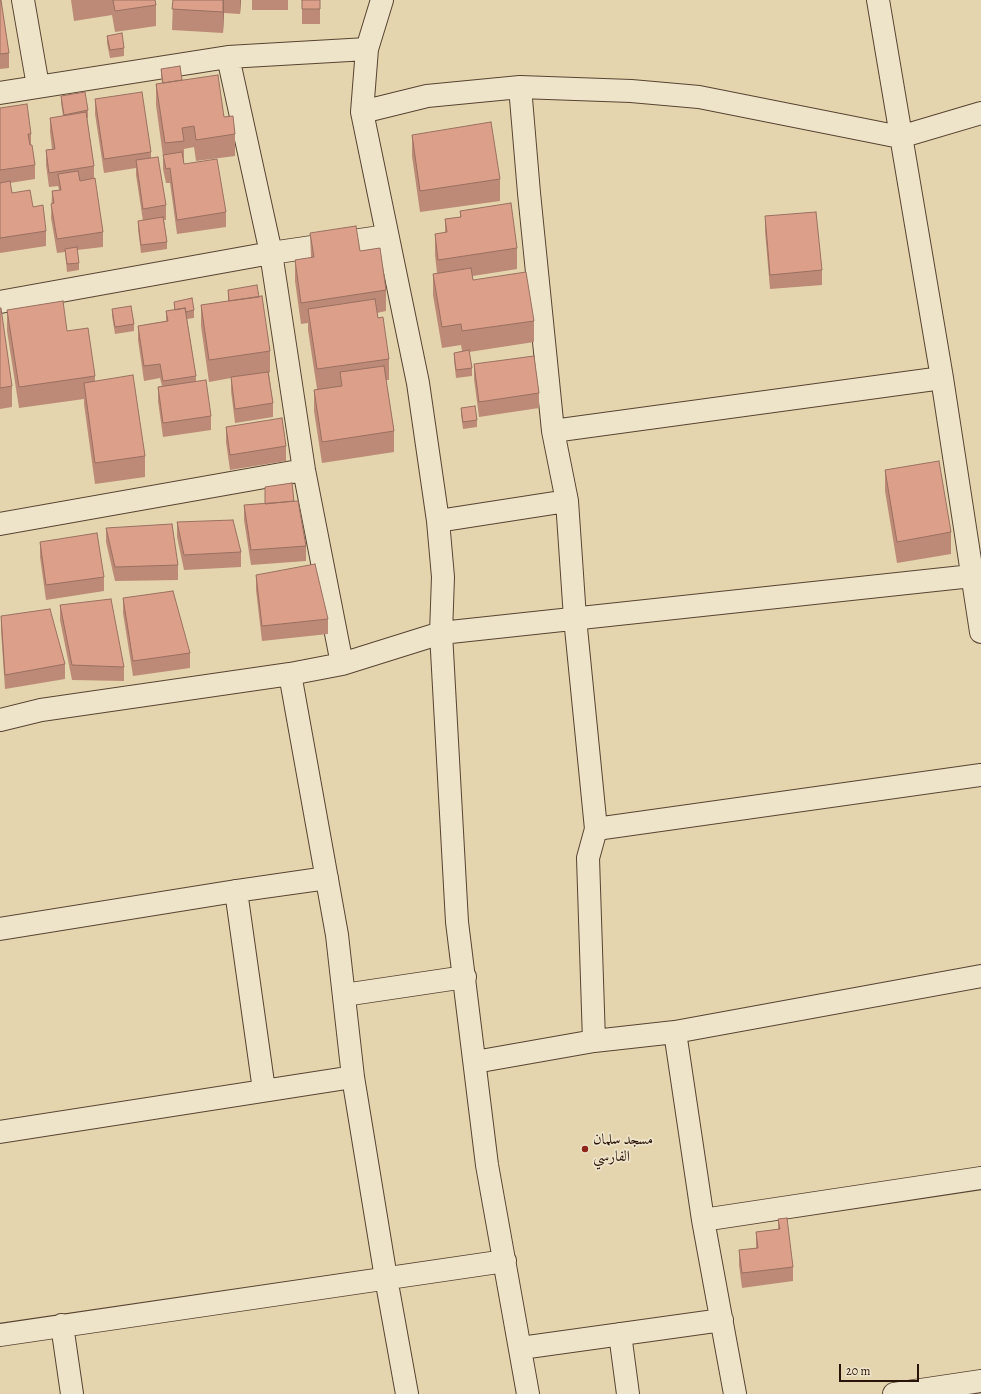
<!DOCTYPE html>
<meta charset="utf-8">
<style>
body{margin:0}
#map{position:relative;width:981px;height:1394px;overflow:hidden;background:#e4d5ae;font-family:Alegreya,serif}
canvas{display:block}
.scale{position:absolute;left:839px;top:1364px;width:80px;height:18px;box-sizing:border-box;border:2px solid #2a1308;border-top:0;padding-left:5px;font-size:12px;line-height:14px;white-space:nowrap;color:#2a1308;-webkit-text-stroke:3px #ede4ca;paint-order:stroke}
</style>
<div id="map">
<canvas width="981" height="1394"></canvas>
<div class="scale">20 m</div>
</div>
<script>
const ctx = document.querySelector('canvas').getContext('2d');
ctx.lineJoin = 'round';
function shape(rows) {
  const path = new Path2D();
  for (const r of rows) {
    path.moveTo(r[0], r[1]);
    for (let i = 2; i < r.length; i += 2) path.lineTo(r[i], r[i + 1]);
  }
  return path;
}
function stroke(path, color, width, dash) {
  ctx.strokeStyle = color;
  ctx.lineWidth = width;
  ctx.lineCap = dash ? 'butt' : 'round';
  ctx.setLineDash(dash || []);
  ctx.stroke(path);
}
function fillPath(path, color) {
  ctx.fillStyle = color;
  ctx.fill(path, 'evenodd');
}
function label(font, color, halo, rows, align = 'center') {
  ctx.font = font + ' Alegreya,Amiri,serif';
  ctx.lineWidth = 3.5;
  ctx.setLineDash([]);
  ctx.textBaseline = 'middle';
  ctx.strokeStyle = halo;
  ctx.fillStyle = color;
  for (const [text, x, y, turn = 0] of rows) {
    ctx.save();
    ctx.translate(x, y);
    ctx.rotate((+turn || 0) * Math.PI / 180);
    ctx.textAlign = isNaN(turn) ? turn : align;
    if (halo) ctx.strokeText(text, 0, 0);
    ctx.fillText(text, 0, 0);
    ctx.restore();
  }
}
const minor = shape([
 [23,0,38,86],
 [382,0,367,49,362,112,418,383,438,521,443,577,441,633,457,922,487,1165,528,1394],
 [878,0,942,378,981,632],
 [228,57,271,253,304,470,342,664],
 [520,87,529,193,553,431,567,501,575,618,596,829,588,858,594,1041],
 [0,93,228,57,367,49],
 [362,112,427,96,520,87,631,91,699,97,900,137,981,113],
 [0,302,271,253,387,236],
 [553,431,942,378],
 [438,521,567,501],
 [0,524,304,470],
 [290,674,337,935,353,1077,386,1278,407,1394],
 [0,720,41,710,290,674,342,664,441,633,972,576],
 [596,829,981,775],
 [236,891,264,1090],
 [0,929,236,891,327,878],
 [344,995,465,977],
 [675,1032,703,1220,735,1394],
 [475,1062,594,1041,675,1032,981,976],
 [0,1132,353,1077],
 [703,1220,981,1178],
 [62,1325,72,1394],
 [620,1334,628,1394],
 [0,1335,505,1261],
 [521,1348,722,1320],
 [894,1394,981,1381]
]);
const wall = shape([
 [0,0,9,53,9,68,0,69],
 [71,0,155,0,156,5,156,26,115,32,112,15,74,21],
 [173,0,241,0,240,14,224,13,223,33,172,30],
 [252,0,288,0,288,10,252,10],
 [302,0,320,0,320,24,302,24],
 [107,36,124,48,124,56,110,58,107,43],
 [161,69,182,80,224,117,235,134,235,156,196,161,194,147,184,149,184,164,226,212,226,227,177,234,170,183,166,183,163,169,163,156,156,105,156,84,162,83,161,76],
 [61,96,88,110,88,118,87,118,94,166,94,179,103,232,103,247,77,250,79,263,79,270,67,272,65,252,57,253,51,218,52,191,59,190,58,186,49,187,46,165,46,150,52,149,50,132,50,118,63,116,61,103],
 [95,99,151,152,151,158,166,205,166,220,164,220,167,242,167,249,141,253,138,229,138,221,143,221,136,175,136,168,104,173,95,114],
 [0,108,31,134,31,145,35,165,35,179,10,183,12,193,33,207,46,231,46,246,0,253],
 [412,135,500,179,500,201,420,212,412,156],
 [460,211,517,248,517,269,473,276,473,280,534,321,534,342,469,352,472,368,472,376,456,378,454,360,454,353,462,351,461,345,442,348,433,295,433,274,437,273,435,255,435,234,445,233,445,219,460,217],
 [765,216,822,270,822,285,770,289,765,231],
 [310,233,360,251,386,290,386,311,377,313,378,318,389,359,389,380,386,380,394,431,394,452,322,463,314,411,314,390,317,389,308,330,308,323,301,324,295,281,295,260,311,258],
 [228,290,259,297,270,351,270,372,269,373,273,403,273,417,235,423,231,391,231,378,209,382,201,326,201,305,228,301],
 [174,302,194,310,194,318,187,319,196,376,196,381,211,416,211,430,163,437,158,401,158,387,162,386,160,378,144,381,138,340,138,326,166,321,166,311,174,310],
 [0,308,12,386,12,407,0,409],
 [112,309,134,324,134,331,115,334,112,316],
 [7,310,67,331,95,376,95,381,145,456,145,477,95,484,84,404,84,399,19,408,7,331],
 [474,364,539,393,539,408,479,417,474,379],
 [461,408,477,420,477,427,463,429,461,415],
 [226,427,286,446,286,461,230,470,226,442],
 [885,470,951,532,951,554,897,563,885,491],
 [294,501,306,546,306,561,251,565,244,520,244,505],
 [177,522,241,552,241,567,184,570,177,537],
 [106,528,178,565,178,580,115,581,106,542],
 [40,542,104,577,104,591,46,600,40,557],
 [256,575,328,619,328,634,262,641,256,590],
 [123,598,190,653,190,668,133,676,123,613],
 [60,605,124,667,124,681,72,680,60,620],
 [1,616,65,664,65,679,5,689,1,631],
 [778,1219,793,1267,793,1281,742,1288,739,1265,739,1250,756,1248,756,1232,778,1229]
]);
const shadedWall = shape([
 [223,0,224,0,224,13,223,33],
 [240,0,241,0,240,14]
]);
const building = shape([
 [0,0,1,0,9,53,0,54,0,0],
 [113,0,155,0,156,5,115,11,113,0],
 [173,0,223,0,223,12,172,9,173,0],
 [302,0,320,0,320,9,302,9,302,0],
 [122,33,124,48,110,50,107,36,122,33],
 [180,66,182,80,163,83,161,69,180,66],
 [218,75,224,117,233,116,235,134,196,140,194,126,182,128,184,141,165,143,156,84,218,75],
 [85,92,88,110,64,115,61,96,85,92],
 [142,92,151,152,104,159,95,99,142,92],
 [27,104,31,134,28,134,30,145,32,145,35,165,0,170,0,108,27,104],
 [86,112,94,166,49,173,46,150,55,149,50,118,86,112],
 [491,122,500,179,420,191,412,135,491,122],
 [182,152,184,164,217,159,226,212,177,220,170,168,166,169,163,155,182,152],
 [158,157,166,205,143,209,136,160,158,157],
 [78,171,80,181,95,178,103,232,57,239,51,204,54,203,52,191,61,190,58,174,78,171],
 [10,181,12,193,30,190,33,207,43,205,46,231,0,238,0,183,10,181],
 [511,203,517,248,438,260,435,234,447,232,445,219,461,217,460,211,511,203],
 [816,212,822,270,770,275,765,216,816,212],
 [163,217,167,242,141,245,138,221,163,217],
 [356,226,360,251,380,248,386,290,301,303,295,260,314,257,310,233,356,226],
 [77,247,79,263,67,264,65,249,77,247],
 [471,268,473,280,526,272,534,321,462,331,461,324,442,327,433,274,471,268],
 [257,285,259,297,229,301,228,290,257,285],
 [262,296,270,351,209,360,201,305,262,296],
 [192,298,194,310,186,312,185,308,175,310,174,302,192,298],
 [375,299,378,318,383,317,389,359,317,369,308,309,375,299],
 [63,301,67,331,88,328,95,376,19,387,7,310,63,301],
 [131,306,134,324,115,327,112,309,131,306],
 [0,308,1,308,12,386,0,388,0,308],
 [185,308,196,376,163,381,160,364,144,366,138,326,168,321,166,311,185,308],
 [469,350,472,368,456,370,454,353,469,350],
 [534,356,539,393,479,402,474,364,534,356],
 [384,366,394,431,322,442,314,390,342,386,340,372,384,366],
 [268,372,273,403,235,409,231,377,268,372],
 [133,375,145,456,95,463,84,383,133,375],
 [206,380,211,416,163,423,158,387,206,380],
 [475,406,477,420,463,422,461,408,475,406],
 [282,418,286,446,230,455,226,427,282,418],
 [939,461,951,532,897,542,885,470,939,461],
 [292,483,294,501,265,504,265,487,292,483],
 [298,501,306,546,251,550,244,505,298,501],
 [233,520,241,552,184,555,177,522,233,520],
 [172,524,178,565,115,567,106,528,172,524],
 [97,533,104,577,46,585,40,542,97,533],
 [315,564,328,619,262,626,256,575,315,564],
 [173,591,190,653,133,661,123,598,173,591],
 [111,599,124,667,72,665,60,605,111,599],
 [50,609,65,664,5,675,1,616,50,609],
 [787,1218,793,1267,742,1273,739,1250,758,1248,756,1232,780,1229,778,1219,787,1218]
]);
const markers = [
 [585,1149,4,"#8f2418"]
];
const poiNames = [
 ["مسجد سلمان",593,1140],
 ["الفارسي",593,1157]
];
stroke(minor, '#584432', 24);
stroke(minor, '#ede4ca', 22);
fillPath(wall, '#bd8a77');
fillPath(shadedWall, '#9a7061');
fillPath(building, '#dca08a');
stroke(building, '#9a7061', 1);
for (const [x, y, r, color] of markers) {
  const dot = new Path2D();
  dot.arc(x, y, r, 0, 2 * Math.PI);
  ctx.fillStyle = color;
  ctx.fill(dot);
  stroke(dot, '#ede4ca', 1.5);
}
label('15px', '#2a1308', '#ede4ca', poiNames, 'left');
</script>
